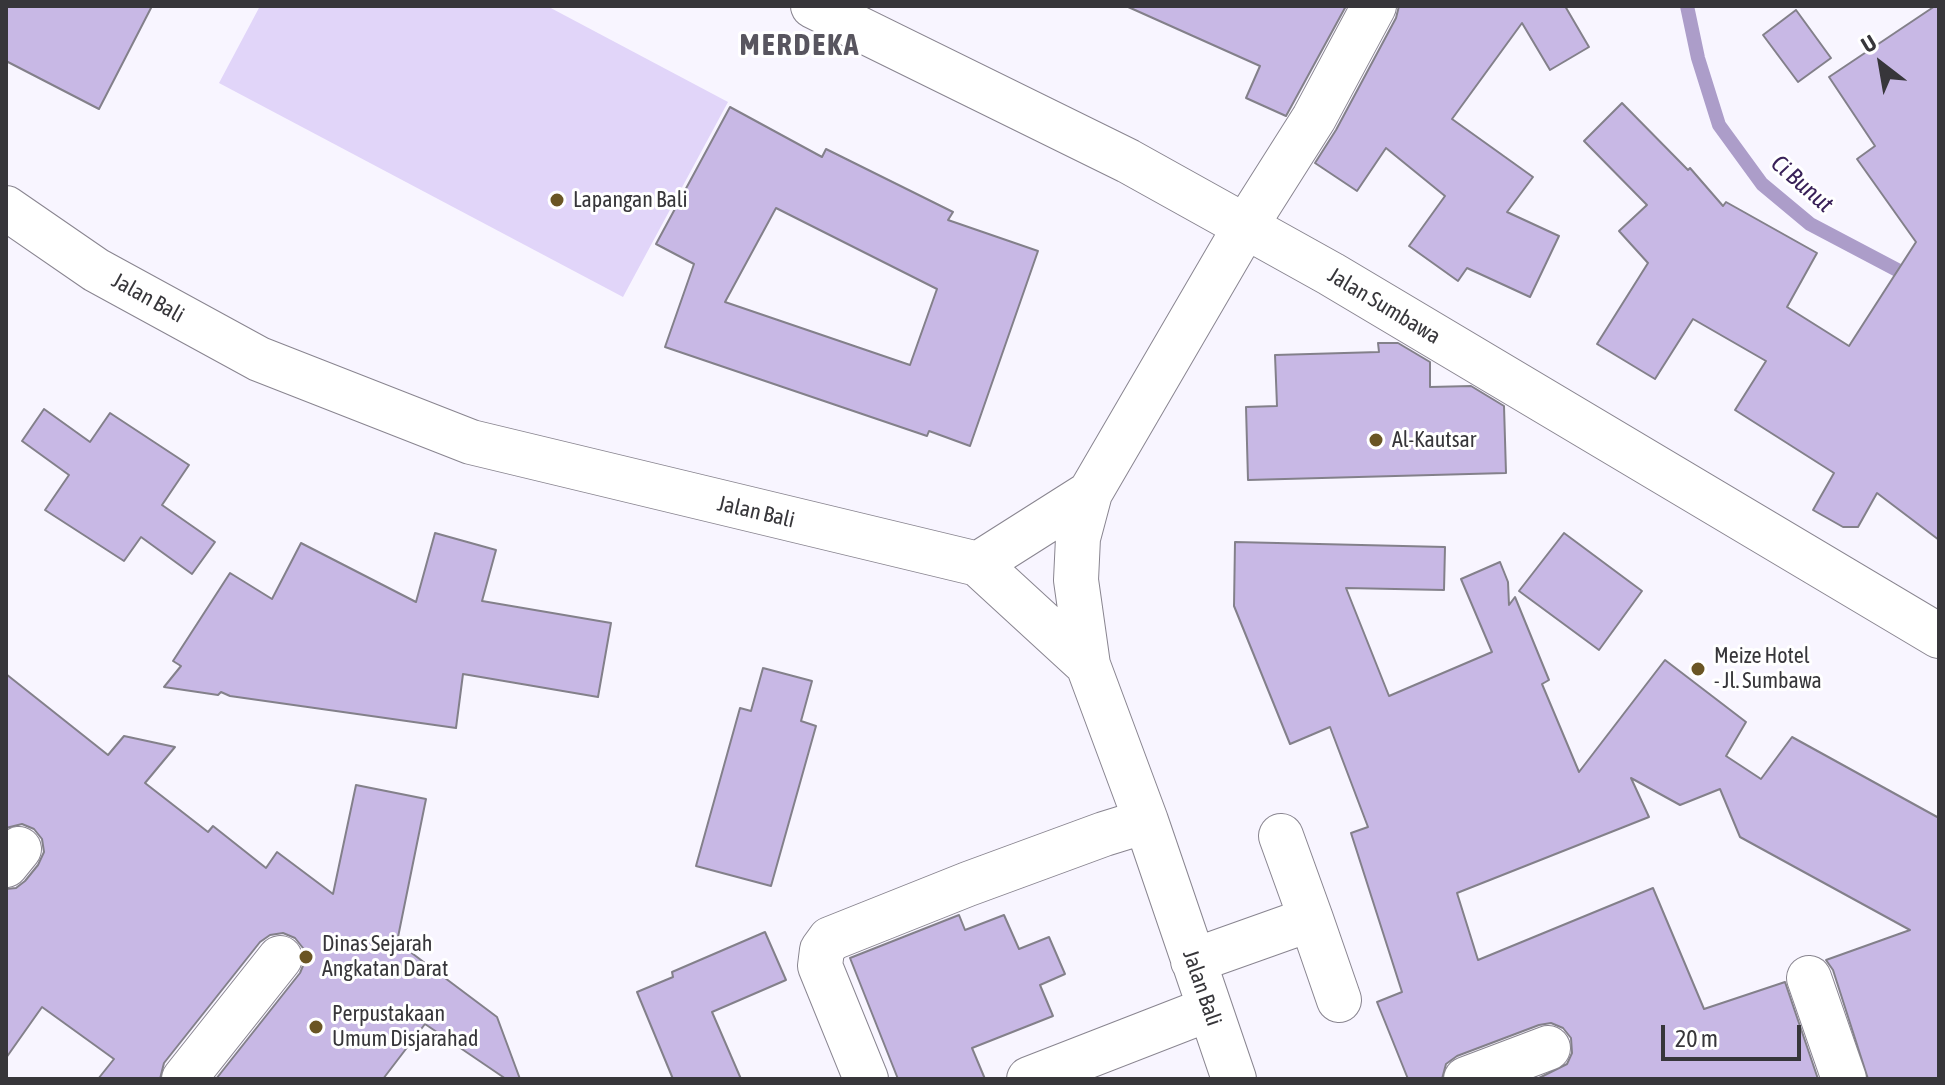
<!DOCTYPE html>
<style>
body{margin:0}
#map{position:relative;width:1945px;height:1085px;overflow:hidden;background:#f8f5ff;font-family:"Asap Condensed",sans-serif}
canvas{display:block}
.frame{position:absolute;inset:0;border:8px solid #37363a;pointer-events:none}
.north{position:absolute;left:1841px;top:24px;width:80px;height:80px;-webkit-text-stroke:6px #fff;paint-order:stroke;rotate:329deg;font-size:22px;font-weight:700;line-height:32px;text-align:center;color:#37363a}
.north::after{content:'';display:block;margin:auto;width:28px;height:36px;background:#37363a;clip-path:polygon(50% 0,100% 100%,50% 72%,0 100%)}
.scale{position:absolute;left:1661px;top:1025px;width:140px;height:36px;box-sizing:border-box;border:4px solid #37363a;border-top:0;padding-left:10px;font-size:24px;line-height:28px;white-space:nowrap;color:#37363a;-webkit-text-stroke:6px #fff;paint-order:stroke}
</style>
<div id="map">
<canvas width="1945" height="1085"></canvas>
<div class="frame"></div>
<div class="north">U</div>
<div class="scale">20 m</div>
</div>
<script>
const ctx = document.querySelector('canvas').getContext('2d');
ctx.lineJoin = 'round';
function fillPath(path, color) {
  ctx.fillStyle = color;
  ctx.fill(path, 'evenodd');
}
function shape(rows) {
  const path = new Path2D();
  for (const r of rows) {
    path.moveTo(r[0], r[1]);
    for (let i = 2; i < r.length; i += 2) path.lineTo(r[i], r[i + 1]);
  }
  return path;
}
function stroke(path, color, width, dash) {
  ctx.strokeStyle = color;
  ctx.lineWidth = width;
  ctx.lineCap = dash ? 'butt' : 'round';
  ctx.setLineDash(dash || []);
  ctx.stroke(path);
}
function label(font, color, halo, rows, align = 'center') {
  ctx.font = font + ' "Asap Condensed",sans-serif';
  ctx.lineWidth = 6;
  ctx.setLineDash([]);
  ctx.textBaseline = 'middle';
  ctx.strokeStyle = halo;
  ctx.fillStyle = color;
  for (const [text, x, y, turn = 0] of rows) {
    ctx.save();
    ctx.translate(x, y);
    ctx.rotate((+turn || 0) * Math.PI / 180);
    ctx.textAlign = isNaN(turn) ? turn : align;
    if (halo) ctx.strokeText(text, 0, 0);
    ctx.fillText(text, 0, 0);
    ctx.restore();
  }
}
const green = shape([
 [260,6,547,6,728,102,623,297,219,83]
]);
const stream = shape([
 [1687,6,1698,58,1719,125,1762,184,1810,224,1939,292]
]);
const building = shape([
 [6,6,152,6,99,109,6,61,6,6],
 [1126,6,1346,6,1286,116,1246,98,1260,66,1126,6],
 [1399,6,1565,6,1589,47,1550,70,1522,23,1452,119,1533,177,1507,212,1559,236,1530,297,1467,268,1458,281,1409,246,1445,196,1386,148,1357,191,1315,163,1336,130,1396,18,1399,6],
 [1935,6,1939,6,1939,540,1877,493,1858,527,1843,527,1813,510,1834,473,1735,410,1766,361,1693,319,1655,379,1597,344,1648,263,1619,231,1647,205,1584,141,1622,103,1688,170,1690,168,1723,206,1726,202,1817,253,1787,307,1849,346,1916,242,1857,159,1875,146,1829,77,1935,6],
 [1796,10,1831,58,1798,82,1763,35,1796,10],
 [730,107,822,157,826,149,953,212,948,220,1038,251,970,446,929,431,927,436,665,347,694,264,656,244,730,107],
 [776,208,937,289,910,365,725,302,776,208],
 [1378,343,1398,343,1430,362,1430,387,1471,386,1504,406,1506,473,1248,480,1246,407,1277,406,1275,355,1379,352,1378,343],
 [44,409,90,442,110,413,189,465,162,505,215,542,192,574,141,537,124,561,45,510,69,475,22,441,44,409],
 [435,533,496,550,482,601,611,623,598,697,463,674,456,728,230,696,221,692,218,695,164,687,181,666,173,661,230,573,272,599,301,543,416,602,435,533],
 [1564,533,1642,591,1599,650,1519,591,1564,533],
 [1235,542,1445,547,1444,590,1346,588,1389,696,1492,652,1461,579,1500,562,1508,582,1509,605,1515,597,1549,680,1542,684,1579,772,1665,660,1746,722,1726,756,1761,779,1792,737,1939,818,1939,1079,1868,1079,1833,970,1826,960,1910,930,1740,837,1720,789,1680,805,1631,778,1649,817,1457,893,1478,960,1653,888,1704,1009,1785,982,1818,1079,1537,1079,1567,1064,1572,1053,1571,1038,1563,1028,1551,1023,1539,1025,1457,1056,1446,1064,1442,1079,1408,1079,1377,1002,1402,992,1351,833,1368,827,1330,727,1290,744,1234,606,1235,542],
 [763,668,812,681,801,721,816,726,771,886,696,866,740,708,751,711,763,668],
 [6,674,108,755,124,736,175,747,145,783,208,832,213,826,266,868,277,852,333,894,356,785,426,799,397,942,497,1017,520,1079,506,1079,425,1024,383,1079,216,1079,300,973,305,961,303,948,295,938,283,933,270,935,260,942,164,1063,160,1079,98,1079,114,1059,42,1007,6,1058,6,889,16,888,25,881,38,865,44,852,42,839,34,829,22,824,6,828,6,674],
 [959,915,965,930,1004,915,1019,949,1049,937,1065,974,1040,985,1053,1016,972,1048,985,1079,898,1079,850,958,959,915],
 [765,932,786,980,712,1012,741,1079,673,1079,637,992,673,977,672,972,765,932]
]);
const minor = shape([
 [813,6,1128,161,1331,274,1939,636],
 [6,208,96,270,259,359,471,442,978,564,1088,665,1146,821,1234,1079],
 [978,564,1090,493,1245,227,1314,118,1374,6],
 [1088,665,1076,580,1078,538,1090,493],
 [6,865,19,849],
 [1311,919,1339,1000],
 [1193,961,1311,919,1281,836],
 [1809,978,1844,1079],
 [184,1079,280,958],
 [866,1079,820,966,822,950,830,939,968,884,1104,834,1146,821],
 [1029,1079,1209,1009],
 [1466,1079,1548,1048]
]);
const markers = [
 [557,200,8,"#6a5524"],
 [1376,440,8,"#6a5524"],
 [1698,669,8,"#6a5524"],
 [306,957,8,"#6a5524"],
 [316,1027,8,"#6a5524"]
];
const poiNames = [
 ["Lapangan Bali",573,200],
 ["Al-Kautsar",1392,440],
 ["Meize Hotel",1714,656],
 ["- Jl. Sumbawa",1714,681],
 ["Dinas Sejarah",322,944],
 ["Angkatan Darat",322,969],
 ["Perpustakaan",332,1014],
 ["Umum Disjarahad",332,1039]
];
const streetNames = [
 ["Jalan Bali",148,298,29],
 ["Jalan Sumbawa",1384,306,31],
 ["Jalan Bali",756,512,13],
 ["Jalan Bali",1202,988,71]
];
const waterNames = [
 ["Ci Bunut",1802,184,41]
];
const districtNames = [
 ["MERDEKA",800,46]
];
fillPath(green, '#e1d5f9');
stroke(stream, '#ac9dc9', 14);
fillPath(building, '#c8b8e5');
stroke(building, '#83808a', 2);
stroke(minor, '#898590', 46);
stroke(minor, '#fff', 44);
for (const [x, y, r, color] of markers) {
  const dot = new Path2D();
  dot.arc(x, y, r, 0, 2 * Math.PI);
  ctx.fillStyle = color;
  ctx.fill(dot);
  stroke(dot, '#fff', 3);
}
label('22px', '#37363a', '#fff', poiNames, 'left');
label('22px', '#37363a', '#fff', streetNames);
label('italic 24px', '#392158', '#fff', waterNames);
ctx.letterSpacing = '2px';
label('bold 30px', '#58555f', '#fff', districtNames);
ctx.letterSpacing = '0px';
</script>
